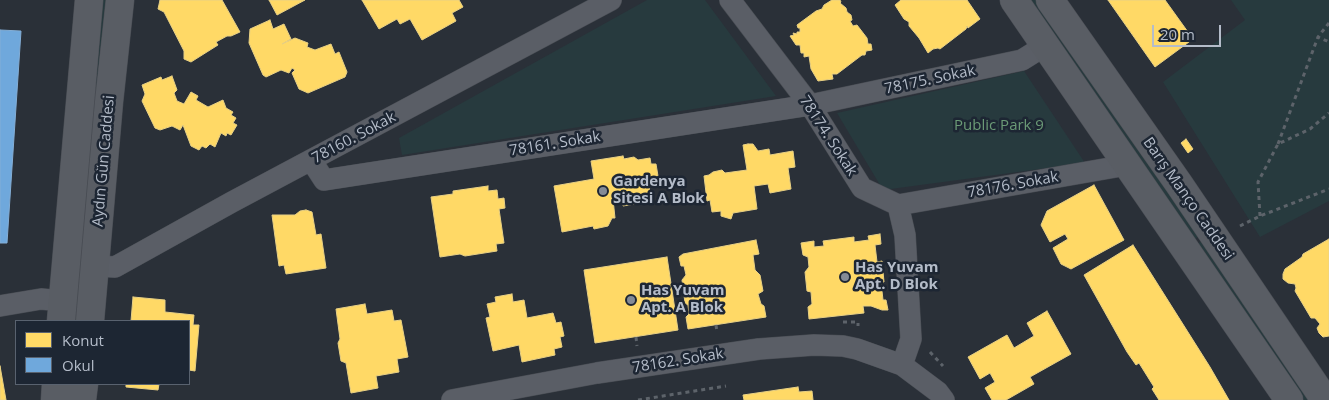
<!DOCTYPE html>
<meta charset="utf-8">
<style>
body{margin:0}
#map{position:relative;width:1329px;height:400px;overflow:hidden;background:#2a3038;font-family:"Open Sans",sans-serif}
canvas{display:block}
.legend{position:absolute;left:15px;top:320px;width:175px;height:65px;box-sizing:border-box;background:#1d2633;border:1px solid #59626f;margin:0;padding:6px 9px;list-style:none;font-size:15px;color:#b4bcc9}
.legend li{display:flex;align-items:center;gap:10px;height:25px}
.legend b{width:25px;border:1px solid #59626f}
.scale{position:absolute;left:1152px;top:25px;width:69px;height:22px;box-sizing:border-box;border:2px solid #b4bcc9;border-top:0;padding-left:6px;font-size:15px;line-height:18px;white-space:nowrap;color:#b4bcc9;-webkit-text-stroke:4px #1d2633;paint-order:stroke}
</style>
<div id="map">
<canvas width="1329" height="400"></canvas>
<ul class="legend">
<li><b style="height:14px;background:#ffd966"></b>Konut</li>
<li><b style="height:14px;background:#6fa8dc"></b>Okul</li>
</ul>
<div class="scale">20 m</div>
</div>
<script>
const ctx = document.querySelector('canvas').getContext('2d');
ctx.lineJoin = 'round';
function fillPath(path, color) {
  ctx.fillStyle = color;
  ctx.fill(path, 'evenodd');
}
function shape(rows) {
  const path = new Path2D();
  for (const r of rows) {
    path.moveTo(r[0], r[1]);
    for (let i = 2; i < r.length; i += 2) path.lineTo(r[i], r[i + 1]);
  }
  return path;
}
function stroke(path, color, width, dash) {
  ctx.strokeStyle = color;
  ctx.lineWidth = width;
  ctx.lineCap = dash ? 'butt' : 'round';
  ctx.setLineDash(dash || []);
  ctx.stroke(path);
}
function label(font, color, halo, rows, align = 'center') {
  ctx.font = font + ' "Open Sans",sans-serif';
  ctx.lineWidth = 5;
  ctx.setLineDash([]);
  ctx.textBaseline = 'middle';
  ctx.strokeStyle = halo;
  ctx.fillStyle = color;
  for (const [text, x, y, turn = 0] of rows) {
    ctx.save();
    ctx.translate(x, y);
    ctx.rotate((+turn || 0) * Math.PI / 180);
    ctx.textAlign = isNaN(turn) ? turn : align;
    if (halo) ctx.strokeText(text, 0, 0);
    ctx.fillText(text, 0, 0);
    ctx.restore();
  }
}
const green = shape([
 [102,0,107,0,96,97,93,96],
 [647,0,705,0,776,96,402,155,399,138],
 [1030,0,1037,0,1199,236,1194,240],
 [1231,0,1329,0,1329,201,1260,237,1163,82,1245,20],
 [1024,71,1085,163,883,190,837,113],
 [92,103,96,104,77,316,74,316],
 [1202,241,1312,400,1304,400,1197,244]
]);
const homes = shape([
 [160,0,222,0,240,32,231,36,227,36,216,42,218,45,191,62,184,59,184,51,164,12,158,9,160,0],
 [269,0,305,0,277,15,269,0],
 [362,0,459,0,463,7,452,13,456,21,422,40,410,19,400,24,397,19,379,29,362,0],
 [832,0,840,0,841,2,840,3,846,8,847,12,851,15,852,20,850,21,853,26,857,25,867,38,868,44,871,44,872,50,866,51,865,55,862,55,837,74,832,74,833,79,818,81,811,69,809,56,804,57,804,53,801,53,800,45,796,45,790,36,794,35,793,33,797,34,797,32,800,32,800,28,798,28,797,25,816,11,822,9,824,5,832,0],
 [901,0,967,0,980,19,968,28,967,26,966,29,940,49,938,48,933,49,928,53,919,38,909,26,909,22,904,19,895,5,901,0],
 [1108,0,1165,0,1193,39,1155,67,1108,0],
 [270,20,273,29,284,24,291,39,282,44,295,38,308,43,307,47,315,50,331,44,335,54,339,52,347,72,345,77,308,93,299,89,292,73,295,70,292,68,289,73,281,70,266,77,263,75,249,43,250,29,270,20],
 [172,76,177,90,174,93,177,101,184,104,191,92,198,96,196,100,208,107,223,100,226,108,233,112,231,115,236,118,233,123,237,125,231,135,227,133,226,136,221,133,215,147,210,144,206,148,202,146,199,150,191,146,183,125,180,130,172,126,160,130,155,128,142,101,145,94,142,85,161,77,162,80,172,76],
 [1186,139,1193,149,1188,153,1181,143,1186,139],
 [748,144,753,144,758,151,769,149,770,155,793,151,795,167,788,168,791,189,770,193,768,184,754,186,757,209,733,213,731,219,721,216,721,211,712,212,710,200,707,201,704,176,709,175,713,172,722,170,725,173,747,170,743,145,748,144],
 [623,156,624,159,634,157,638,160,650,158,651,164,656,164,658,176,650,177,652,186,649,186,650,195,646,202,623,206,622,197,613,199,615,218,612,218,608,226,594,229,593,226,562,232,554,186,594,179,591,161,623,156],
 [1094,185,1124,240,1071,269,1061,264,1053,248,1068,239,1065,234,1050,242,1041,225,1047,211,1094,185],
 [488,186,488,191,497,190,498,199,504,198,505,208,499,209,504,243,496,244,497,251,465,256,460,254,440,257,431,197,453,194,453,191,488,186],
 [306,210,312,212,316,235,321,234,326,268,286,274,284,265,279,266,272,215,295,215,300,211,306,210],
 [880,234,881,244,875,245,877,262,882,261,884,282,881,282,883,300,886,300,888,310,882,310,871,306,863,306,864,313,809,319,808,307,812,304,811,292,807,291,805,272,809,267,808,257,803,255,801,243,814,241,814,247,824,246,823,241,854,237,854,242,869,240,868,236,880,234],
 [1329,239,1329,336,1323,337,1319,333,1317,328,1320,324,1315,318,1311,318,1295,291,1296,288,1295,284,1288,283,1283,279,1283,274,1285,269,1302,257,1303,254,1329,239],
 [756,240,759,254,753,255,755,270,760,275,763,291,758,294,761,304,764,306,766,317,688,329,686,317,689,314,688,305,685,303,682,280,686,275,684,266,681,266,679,257,683,254,756,240],
 [1133,245,1210,367,1229,400,1159,400,1152,389,1154,387,1139,363,1136,365,1127,352,1084,275,1133,245],
 [667,257,678,330,595,343,584,270,667,257],
 [512,294,513,302,524,300,527,318,553,313,556,323,561,322,564,336,560,337,562,347,554,349,555,355,522,362,519,345,493,351,486,318,490,317,487,304,496,302,495,297,512,294],
 [133,297,165,300,165,312,194,315,193,325,199,325,195,371,189,370,189,321,131,321,133,297],
 [365,304,367,314,392,310,394,321,401,320,408,357,397,359,399,372,376,376,378,388,351,393,346,363,341,361,338,343,340,339,336,309,365,304],
 [1047,311,1071,354,1030,377,1034,384,1006,400,992,400,985,388,995,382,990,373,980,379,968,357,1007,335,1014,348,1034,336,1027,323,1047,311],
 [0,366,6,400,0,400,0,366],
 [126,384,159,384,158,390,126,387,126,384],
 [798,387,799,392,812,391,813,400,744,400,743,395,798,387]
]);
const schools = shape([
 [0,30,21,31,7,243,0,243,0,30]
]);
const path = shape([
 [1329,23,1318,37,1329,42],
 [1278,144,1318,37],
 [1260,216,1258,182,1278,144,1310,129,1329,113],
 [1240,226,1260,216,1329,189],
 [843,322,858,322,858,326],
 [716,325,717,332],
 [636,337,637,346],
 [930,352,943,366],
 [638,400,726,386]
]);
const street = shape([
 [730,0,810,105,862,188,898,205,905,235,911,339,902,365],
 [311,160,324,180,810,105,1022,60,1046,45],
 [898,205,1127,165],
 [95,266,115,267,232,202,611,0],
 [0,306,41,299,63,301],
 [452,400,597,373,759,349,814,345,843,346,857,349,902,365,938,392,944,400]
]);
const secondary = shape([
 [1014,0,1289,400],
 [1050,0,1179,184,1325,400],
 [61,321,89,0],
 [90,321,109,102,120,0],
 [55,400,56,384],
 [82,400,84,384]
]);
const markers = [
 [603,191,5,"#848b96"],
 [845,277,5,"#848b96"],
 [631,300,5,"#848b96"]
];
const streetNames = [
 ["78175. Sokak",930,80,-12],
 ["78174. Sokak",828,136,57],
 ["78160. Sokak",354,138,-28],
 ["78161. Sokak",555,144,-9],
 ["Aydın Gün Caddesi",104,161,-85],
 ["78176. Sokak",1013,185,-10],
 ["Barış Manço Caddesi",1188,199,55],
 ["78162. Sokak",678,361,-9]
];
const parkNames = [
 ["Public Park 9",999,126]
];
const poiNames = [
 ["Gardenya",613,182],
 ["Sitesi A Blok",613,199],
 ["Has Yuvam",855,268],
 ["Apt. D Blok",855,285],
 ["Has Yuvam",641,291],
 ["Apt. A Blok",641,308]
];
fillPath(green, '#273a3e');
fillPath(homes, '#ffd966');
stroke(homes, '#e8d084', 1);
fillPath(schools, '#6fa8dc');
stroke(schools, '#84aed6', 1);
stroke(street, '#484c53', 22);
stroke(secondary, '#484c53', 29);
stroke(path, '#5d636a', 3, [4, 4]);
stroke(street, '#5a5e66', 21);
stroke(secondary, '#595d64', 28);
for (const [x, y, r, color] of markers) {
  const dot = new Path2D();
  dot.arc(x, y, r, 0, 2 * Math.PI);
  ctx.fillStyle = color;
  ctx.fill(dot);
  stroke(dot, '#1d2633', 2);
}
label('15px', '#b4bcc9', '#1d2633', streetNames);
label('15px', '#6b9a76', '#1d2633', parkNames);
label('bold 15px', '#b4bcc9', '#1d2633', poiNames, 'left');
</script>
